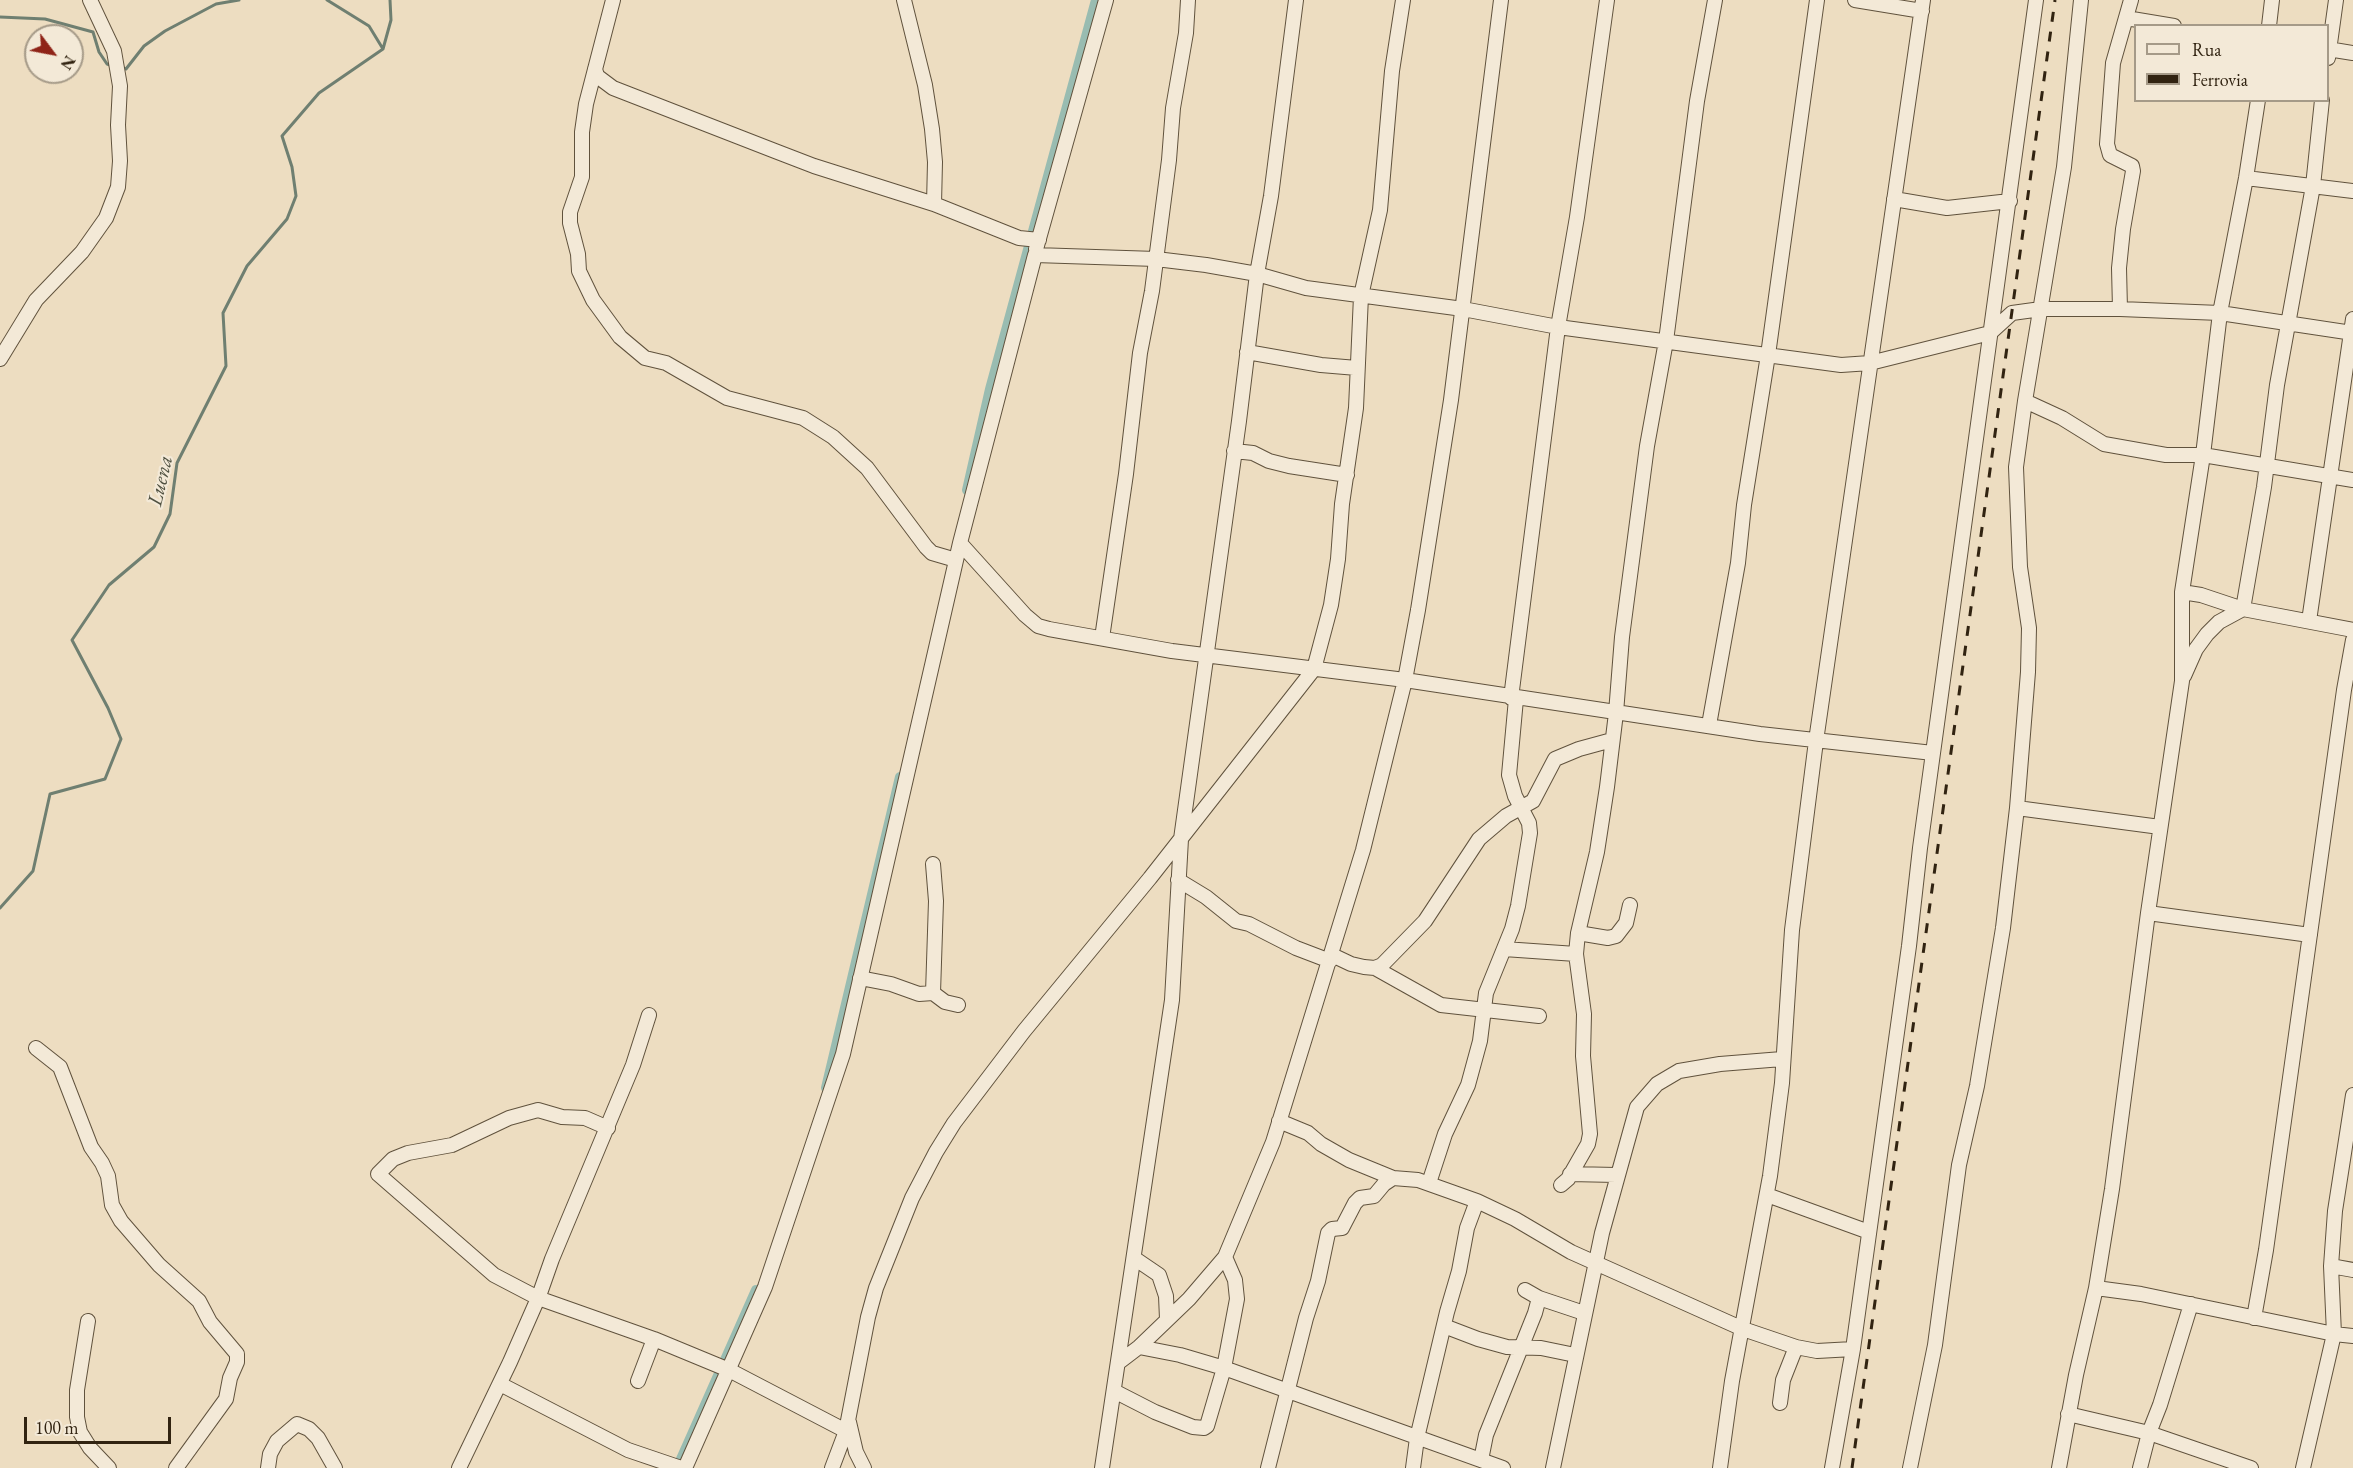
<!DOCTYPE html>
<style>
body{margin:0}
#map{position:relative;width:2353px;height:1468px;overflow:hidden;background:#edddc1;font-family:"EB Garamond",serif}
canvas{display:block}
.legend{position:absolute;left:2134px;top:24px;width:195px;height:78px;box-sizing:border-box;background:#f3e9d7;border:2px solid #a59a88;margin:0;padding:8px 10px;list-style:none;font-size:18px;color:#312311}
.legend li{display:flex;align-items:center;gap:12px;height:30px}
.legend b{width:30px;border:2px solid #a59a88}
.north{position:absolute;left:24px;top:24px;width:60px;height:60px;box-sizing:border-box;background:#f3e9d7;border:2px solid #a59a88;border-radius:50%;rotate:122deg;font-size:16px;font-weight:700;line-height:24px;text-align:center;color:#312311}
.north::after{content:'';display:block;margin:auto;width:21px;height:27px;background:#8f2418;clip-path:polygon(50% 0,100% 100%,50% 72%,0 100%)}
.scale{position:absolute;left:24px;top:1417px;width:147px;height:27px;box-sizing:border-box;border:3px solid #312311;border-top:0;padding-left:8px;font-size:18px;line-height:21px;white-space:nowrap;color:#312311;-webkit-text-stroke:4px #f3e9d7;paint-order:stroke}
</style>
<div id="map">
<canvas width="2353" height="1468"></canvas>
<ul class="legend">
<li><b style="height:8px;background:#f3e9d7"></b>Rua</li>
<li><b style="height:8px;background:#312311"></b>Ferrovia</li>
</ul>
<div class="north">N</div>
<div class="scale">100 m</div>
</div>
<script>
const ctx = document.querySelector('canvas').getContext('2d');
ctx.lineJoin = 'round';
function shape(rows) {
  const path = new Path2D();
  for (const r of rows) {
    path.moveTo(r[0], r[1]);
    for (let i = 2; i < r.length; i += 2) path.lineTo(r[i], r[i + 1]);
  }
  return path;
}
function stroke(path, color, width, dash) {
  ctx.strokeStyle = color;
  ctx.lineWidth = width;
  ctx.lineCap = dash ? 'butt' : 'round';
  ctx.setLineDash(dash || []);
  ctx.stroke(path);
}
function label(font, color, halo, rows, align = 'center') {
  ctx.font = font + ' "EB Garamond",serif';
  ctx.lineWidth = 4.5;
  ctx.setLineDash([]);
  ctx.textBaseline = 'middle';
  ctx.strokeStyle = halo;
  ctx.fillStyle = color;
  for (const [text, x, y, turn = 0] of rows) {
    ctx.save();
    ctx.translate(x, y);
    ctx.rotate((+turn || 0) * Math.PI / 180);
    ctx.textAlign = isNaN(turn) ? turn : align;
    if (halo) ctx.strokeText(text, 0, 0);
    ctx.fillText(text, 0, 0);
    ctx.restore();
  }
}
const stream = shape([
 [327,0,369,26,383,49],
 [0,17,45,19,93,32,99,52,107,64,113,66],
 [123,68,126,69,144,46,165,31,216,4,239,0],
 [0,908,33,871,50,794,105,779,121,739,108,708,72,640,109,585,154,547,170,514,177,463,226,366,223,313,247,266,287,219,296,196,292,167,282,136,319,93,383,49,391,20,390,0]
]);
const canal = shape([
 [967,490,990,389,1096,0],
 [826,1088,900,777],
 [677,1468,756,1290]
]);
const minor = shape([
 [613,0,586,104,582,132,582,177,570,212,570,223,578,254,579,271,593,300,620,337,645,358,666,363,727,398,803,418,833,437,867,468,926,547,932,553,956,560],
 [904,0,925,85,932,129,935,162,934,204],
 [1855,0,1922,11],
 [2126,18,2174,26],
 [2269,26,2272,0],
 [2328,49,2353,53],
 [2328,58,2336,0],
 [595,69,597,76,613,88,775,151,814,166,934,204,1019,238,1039,240],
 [2246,178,2353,191],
 [1894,199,1947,208,2010,201],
 [1036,249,1106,0],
 [2120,309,2119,268,2123,229,2133,171,2132,166,2110,155,2107,144,2113,63,2131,0],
 [1247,352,1321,365,1357,368],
 [0,359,36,300,82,252,106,218,118,187,120,161,118,125,120,86,114,51,90,0],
 [2025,401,2062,418,2104,444,2166,455,2203,455,2353,480],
 [1234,451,1253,453,1269,461,1289,466,1347,475],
 [960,543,1025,615,1038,626,1049,629,1172,651,1405,680,1760,734,1933,753],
 [2182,592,2201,595,2243,609,2264,487,2277,385,2313,186,2322,100],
 [2309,621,2353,319],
 [1102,638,1126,474,1140,353,1152,291,1169,160,1173,108,1186,33,1188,0],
 [2184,676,2196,649,2207,634,2219,622,2243,609,2353,630],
 [1511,698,1558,327,1577,217,1607,0],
 [1709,725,1738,563,1744,505,1768,355,1817,0],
 [2017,808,2160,827],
 [1178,880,1206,897,1236,921,1249,924,1296,948,1330,961],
 [2148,913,2310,935],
 [1578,933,1608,938,1616,936,1626,923,1630,905],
 [1504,949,1576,954],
 [1332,955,1351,964,1364,967,1375,968,1382,965,1425,921,1479,839,1506,816,1533,801,1555,759,1579,749,1612,740],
 [1375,968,1441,1005,1539,1016],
 [860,978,891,984,919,994,933,993,945,1002,958,1005],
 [933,993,936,901,933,864],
 [36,1048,60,1067,91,1147,102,1163,108,1176,112,1205,121,1221,159,1265,199,1301,210,1322,237,1354,237,1362,230,1378,226,1399,176,1468],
 [1279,1121,1308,1133,1321,1144,1349,1160,1393,1178],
 [608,1128,585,1118,562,1117,538,1110,509,1118,452,1145,408,1153,393,1159,378,1174,494,1275,538,1298,654,1339,729,1370,846,1431],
 [1570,1174,1616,1175],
 [1429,1183,1445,1134,1468,1085,1480,1041,1486,993,1512,929,1518,906,1530,833,1529,823,1515,796,1509,775,1516,699],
 [1561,1185,1568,1179,1588,1144,1590,1134,1583,1056,1584,1014,1576,954,1578,933,1597,852,1607,787,1616,713,1622,637,1647,446,1666,341,1697,101,1715,0],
 [1767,1195,1869,1232],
 [1134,1258,1159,1275,1166,1296,1167,1319],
 [2331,1266,2353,1270],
 [2096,1288,2141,1294,2334,1334,2353,1336],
 [1525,1290,1539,1298,1584,1313],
 [2254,1318,2266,1250,2344,690,2353,640],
 [88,1321,77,1390,77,1417,80,1432,90,1448,109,1468],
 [1444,1326,1478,1339,1507,1347,1541,1348,1575,1355],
 [1139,1347,1180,1355,1224,1368,1503,1468],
 [1118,1363,1139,1347,1189,1299,1225,1257,1273,1142,1363,850,1405,680,1418,610,1451,400,1501,0],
 [638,1381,654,1339],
 [500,1384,628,1450,681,1468],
 [1114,1391,1155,1412,1193,1427,1204,1428,1207,1426,1224,1368,1237,1299,1235,1280,1225,1257],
 [1780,1403,1783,1380,1796,1347],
 [2068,1414,2149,1433,2251,1468],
 [849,1422,856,1452,864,1468],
 [1481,1460,1486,1435,1535,1313,1539,1298],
 [268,1468,270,1454,277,1441,297,1424,309,1429,318,1438,335,1468],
 [459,1468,510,1362,539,1296,552,1259,633,1065,649,1015],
 [685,1468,765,1287,843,1054,960,543,1035,255,1156,259,1206,265,1257,274,1306,288,1463,309,1558,327,1841,365,1870,363,1990,333,2012,313,2041,309,2120,309,2220,313,2353,333],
 [832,1468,846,1431,868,1317,876,1288,912,1198,936,1152,954,1123,1024,1031,1150,878,1314,669,1331,605,1338,559,1342,504,1356,408,1361,296,1380,210,1392,71,1403,0],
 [1102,1468,1172,1000,1181,839,1239,421,1257,274,1271,196,1296,0],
 [1268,1468,1306,1318,1318,1281,1328,1233,1332,1229,1342,1228,1355,1203,1360,1198,1374,1196,1384,1184,1393,1178,1418,1180,1477,1201,1515,1219,1571,1252,1743,1329,1796,1347,1817,1351,1853,1349],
 [1413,1468,1417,1438,1447,1312,1459,1271,1467,1228,1477,1201],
 [1553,1468,1602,1233,1637,1107,1657,1084,1679,1071,1720,1064,1782,1059],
 [1720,1468,1732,1381,1770,1176,1782,1083,1792,930,1816,741,1923,0],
 [1832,1468,1853,1349,1909,946,1920,848,2036,0],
 [1910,1468,1935,1345,1959,1165,1977,1086,2003,928,2017,808,2028,672,2029,628,2020,567,2016,467,2025,401,2064,167,2081,0],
 [2059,1468,2076,1375,2096,1288,2112,1189,2148,913,2182,681,2182,592,2203,455,2220,313,2246,178,2258,100],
 [2140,1468,2149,1433,2160,1405,2191,1304],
 [2303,1468,2334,1334,2331,1266,2335,1211,2353,1095]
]);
const rail = shape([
 [1852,1468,2055,0]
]);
const waterNames = [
 ["Luena",161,481,-77]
];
stroke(stream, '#6f7f71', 3);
stroke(canal, '#99bcb1', 10);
stroke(minor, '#60523d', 16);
stroke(minor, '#f3e9d7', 14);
stroke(rail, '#312311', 3, [10, 10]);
label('italic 21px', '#505141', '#f3e9d7', waterNames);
</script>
